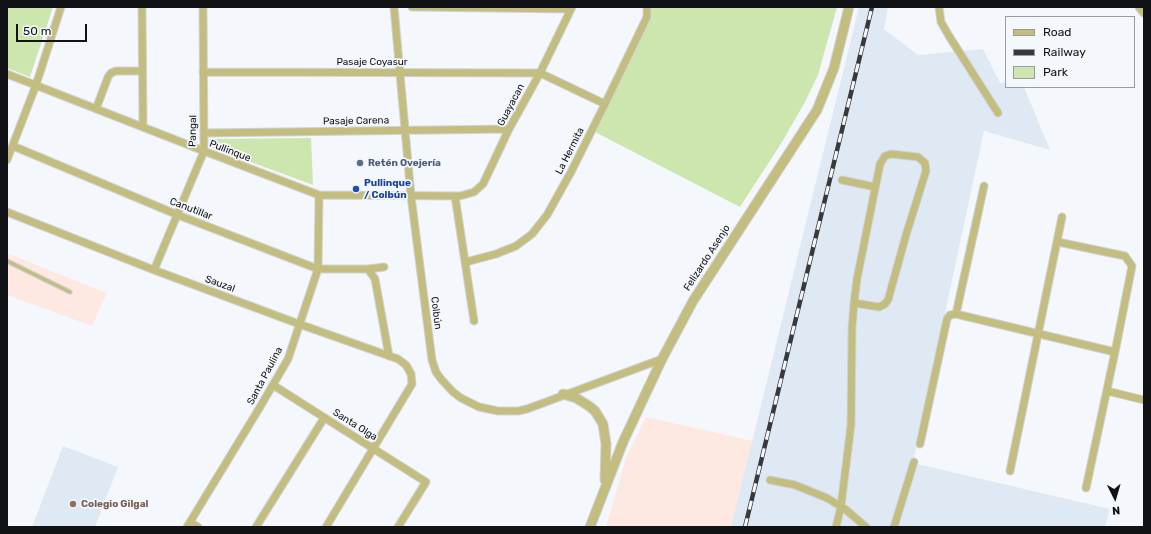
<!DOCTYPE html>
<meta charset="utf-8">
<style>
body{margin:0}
#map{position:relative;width:1151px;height:534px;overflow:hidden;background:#f4f8fd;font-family:Rubik,sans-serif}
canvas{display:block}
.frame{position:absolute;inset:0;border:8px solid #101215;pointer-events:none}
.legend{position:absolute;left:1005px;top:16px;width:130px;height:72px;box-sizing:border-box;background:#f4f8fd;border:1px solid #999ca0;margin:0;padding:5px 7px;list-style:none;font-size:12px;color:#101215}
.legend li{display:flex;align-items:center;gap:8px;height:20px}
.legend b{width:20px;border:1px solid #999ca0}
.north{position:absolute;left:1095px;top:478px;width:40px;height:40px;-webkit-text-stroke:3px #f4f8fd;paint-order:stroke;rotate:175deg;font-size:11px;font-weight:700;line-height:16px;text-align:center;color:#101215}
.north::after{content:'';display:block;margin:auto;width:14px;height:18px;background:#101215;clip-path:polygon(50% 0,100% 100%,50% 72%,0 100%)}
.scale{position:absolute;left:16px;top:24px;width:71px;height:18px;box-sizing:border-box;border:2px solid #101215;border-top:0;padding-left:5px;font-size:12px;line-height:14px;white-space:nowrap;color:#101215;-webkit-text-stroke:3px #f4f8fd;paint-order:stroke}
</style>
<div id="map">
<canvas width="1151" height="534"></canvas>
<div class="frame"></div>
<ul class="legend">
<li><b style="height:5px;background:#c3be80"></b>Road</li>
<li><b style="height:5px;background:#37393d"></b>Railway</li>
<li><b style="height:11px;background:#cce6ae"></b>Park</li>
</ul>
<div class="north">N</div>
<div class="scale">50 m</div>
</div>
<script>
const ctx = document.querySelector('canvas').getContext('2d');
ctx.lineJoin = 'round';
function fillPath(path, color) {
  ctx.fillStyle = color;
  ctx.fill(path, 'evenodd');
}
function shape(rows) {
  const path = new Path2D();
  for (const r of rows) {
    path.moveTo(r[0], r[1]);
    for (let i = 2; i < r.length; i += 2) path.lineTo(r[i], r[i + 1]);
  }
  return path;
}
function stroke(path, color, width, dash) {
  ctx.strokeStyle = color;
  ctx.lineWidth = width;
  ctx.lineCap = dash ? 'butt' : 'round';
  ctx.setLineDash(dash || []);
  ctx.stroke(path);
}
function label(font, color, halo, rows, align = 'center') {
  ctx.font = font + ' Rubik,sans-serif';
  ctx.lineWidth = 3.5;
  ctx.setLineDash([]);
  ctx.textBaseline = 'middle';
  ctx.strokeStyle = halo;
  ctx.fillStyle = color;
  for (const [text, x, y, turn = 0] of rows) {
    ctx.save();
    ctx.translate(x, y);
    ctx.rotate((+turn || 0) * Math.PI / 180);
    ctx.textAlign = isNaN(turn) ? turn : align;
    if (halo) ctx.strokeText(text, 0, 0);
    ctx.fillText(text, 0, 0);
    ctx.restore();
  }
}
const industrial = shape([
 [7,253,107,293,92,326,7,295],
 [646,417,753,441,731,527,606,527,626,458]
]);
const built = shape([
 [859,7,888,7,884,29,918,55,983,49,1000,83,1006,82,1006,87,1024,87,1050,150,984,131,913,463,1110,509,1105,527,731,527],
 [63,446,118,467,95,527,32,527]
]);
const green = shape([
 [7,7,53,7,30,77,7,68],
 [649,7,837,7,818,75,805,102,782,142,740,207,595,132],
 [311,138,313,185,213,148,214,139]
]);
const service = shape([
 [7,261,70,292]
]);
const minor = shape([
 [142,7,143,127],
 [394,7,411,196,432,360,436,372,441,379,453,392,461,398,479,407,498,411,518,411,527,409,662,359],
 [412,7,571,9],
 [939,7,941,22,949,36,998,113],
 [203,72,540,73,605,104],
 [7,74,204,151,319,195,460,196,474,192,483,184,509,129,540,73,572,7],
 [96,109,108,77,111,73,116,71,142,71],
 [204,133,509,129],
 [13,146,178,215,318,269,368,269,384,267],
 [7,160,36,85,61,7],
 [842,180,875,187],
 [455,196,474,321],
 [7,212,154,270,299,324,398,359,406,365,411,374,412,384,326,527],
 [1058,242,1125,256,1132,266,1115,352,1086,488],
 [466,262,496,254,516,246,532,234,547,215,571,172,605,104,647,17,647,7],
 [368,269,375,279,389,356],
 [154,270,204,151,203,7],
 [956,314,984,186],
 [273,385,426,482,398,527],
 [1107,391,1144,400],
 [920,444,947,319,950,315,956,314,1115,352],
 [1010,471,1062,217],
 [770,480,795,485,827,498,845,509,866,527],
 [190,522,198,527],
 [187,527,260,407,288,359,318,269,319,195],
 [256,527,324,418],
 [836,527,841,506,851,425,852,328,854,303,857,279,880,164,885,156,891,154,918,157,925,163,926,171,906,235,888,300,885,304,879,307,854,303],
 [894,527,914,462]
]);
const tertiary = shape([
 [1140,7,1144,12],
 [563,394,576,398,589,406,595,411,603,424,606,444,605,480],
 [590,527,623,442,662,359,693,301,817,110,834,68,849,7]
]);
const rail = shape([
 [745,527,872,7]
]);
const markers = [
 [360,163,4,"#5c6f8a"],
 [356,189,4,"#1a4fb4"],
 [73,504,4,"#8d6e63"]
];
const streetNames = [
 ["Pasaje Coyasur",372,62],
 ["Guayacan",511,105,-62],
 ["Pasaje Carena",356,121,-1],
 ["Pangal",193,131,-89],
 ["Pullinque",230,151,21],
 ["La Hermita",570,151,-63],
 ["Canutillar",191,209,21],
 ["Felizardo Asenjo",707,258,-57],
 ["Sauzal",220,284,20],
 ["Colbún",436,313,83],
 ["Santa Paulina",265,376,-62],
 ["Santa Olga",355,425,32]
];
const serviceNames = [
 ["Retén Ovejería",368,163]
];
const transitNames = [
 ["Pullinque",364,183],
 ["/ Colbún",364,195]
];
const educationNames = [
 ["Colegio Gilgal",81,504]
];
fillPath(industrial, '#fde9e2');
fillPath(built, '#dfe9f4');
fillPath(green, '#cce6ae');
stroke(service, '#d0d3d8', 5.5);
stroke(minor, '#d0d3d8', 9);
stroke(tertiary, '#d0d3d8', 11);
stroke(service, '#c3be80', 3.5);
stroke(minor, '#c3be80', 7);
stroke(tertiary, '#c3be80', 9);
stroke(rail, '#37393d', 4.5);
stroke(rail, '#f4f8fd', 3, [9]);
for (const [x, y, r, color] of markers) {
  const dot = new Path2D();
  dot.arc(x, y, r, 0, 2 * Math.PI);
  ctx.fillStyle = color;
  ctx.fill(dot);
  stroke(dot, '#f4f8fd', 1.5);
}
label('10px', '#101215', '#f4f8fd', streetNames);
label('bold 10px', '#4e5e75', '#f4f8fd', serviceNames, 'left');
label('bold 10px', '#164399', '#f4f8fd', transitNames, 'left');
label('bold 10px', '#785e54', '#f4f8fd', educationNames, 'left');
</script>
